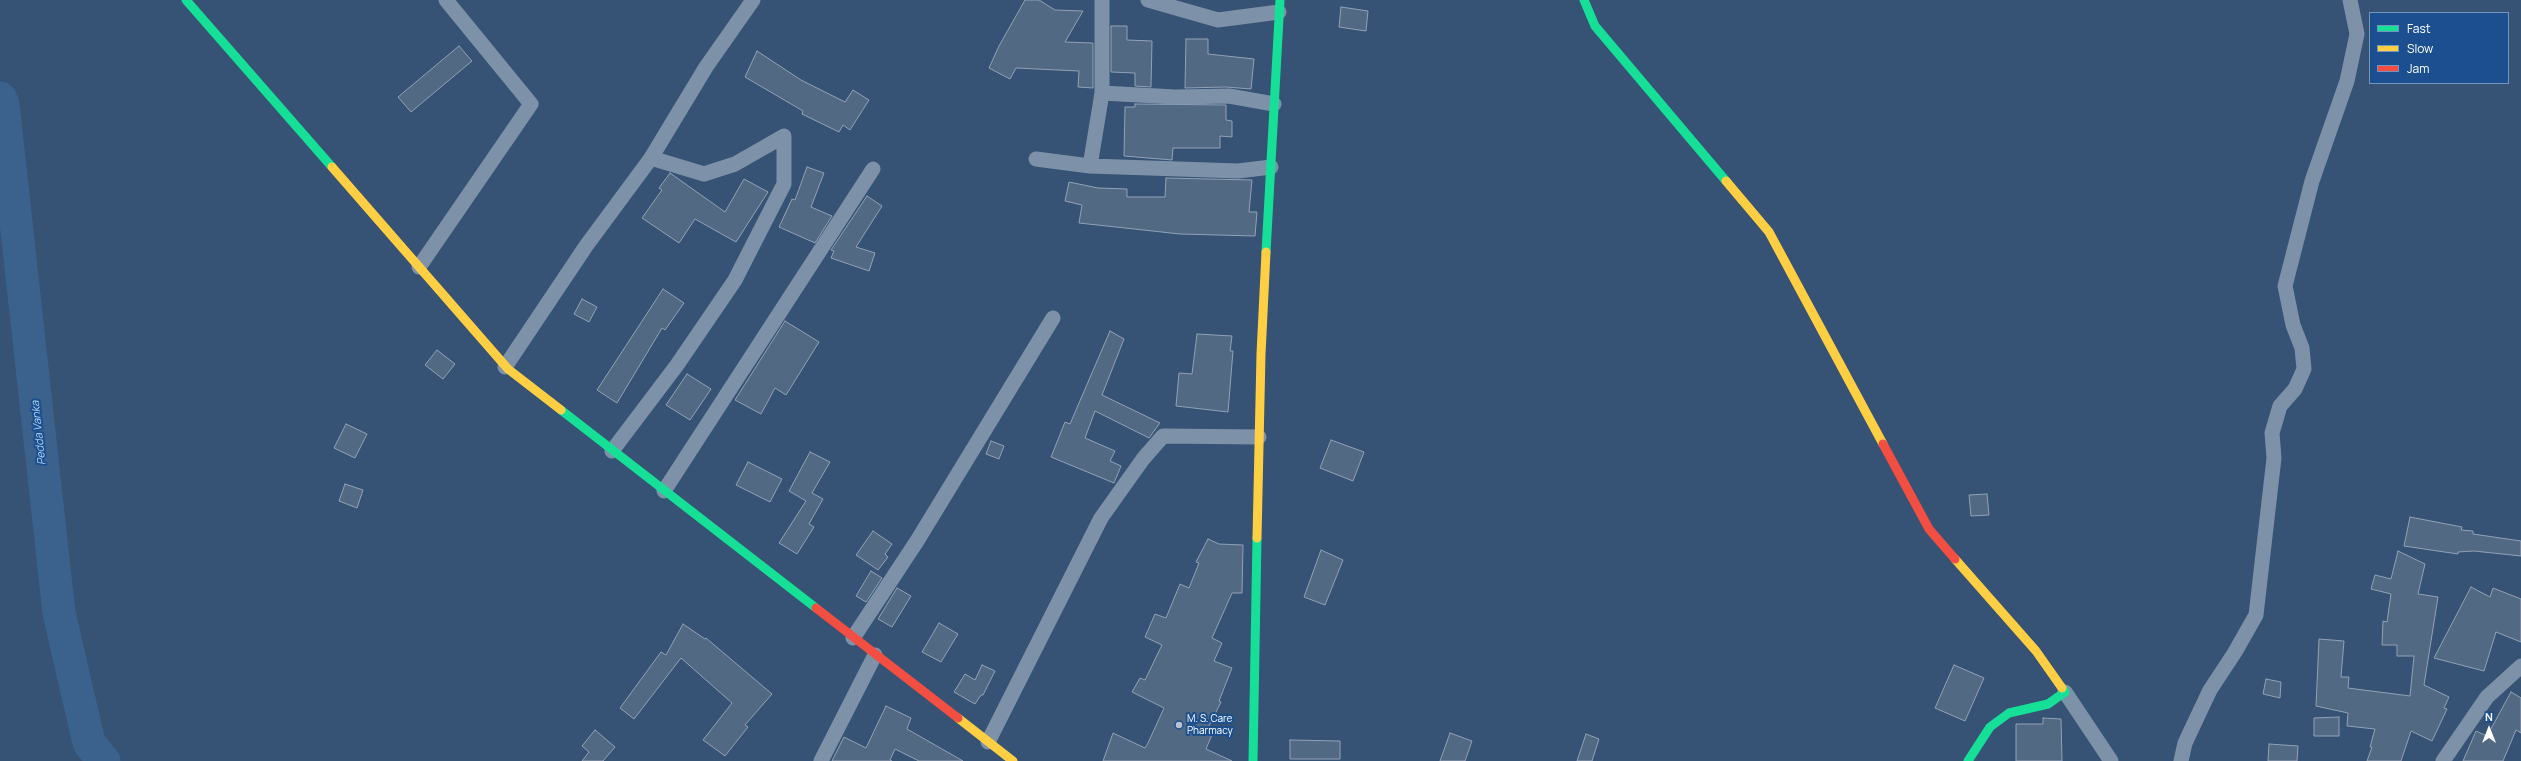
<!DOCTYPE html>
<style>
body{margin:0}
#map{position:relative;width:2521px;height:761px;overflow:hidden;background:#365274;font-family:Manrope,sans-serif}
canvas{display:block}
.legend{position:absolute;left:2369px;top:12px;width:140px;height:72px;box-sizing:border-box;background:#1b4f8f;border:1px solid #7695bc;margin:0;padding:5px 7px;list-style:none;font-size:12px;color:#fff}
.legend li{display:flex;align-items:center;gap:8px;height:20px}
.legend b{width:20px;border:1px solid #7695bc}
.north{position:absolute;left:2469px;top:709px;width:40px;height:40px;-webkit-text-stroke:3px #1b4f8f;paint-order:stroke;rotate:0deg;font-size:11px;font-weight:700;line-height:16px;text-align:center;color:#fff}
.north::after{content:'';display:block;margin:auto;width:14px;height:18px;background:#fff;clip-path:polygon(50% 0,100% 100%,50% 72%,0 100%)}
</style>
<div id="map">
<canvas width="2521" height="761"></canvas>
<ul class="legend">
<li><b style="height:5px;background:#16e098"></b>Fast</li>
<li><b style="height:5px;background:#ffcf43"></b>Slow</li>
<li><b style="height:5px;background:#f24e42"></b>Jam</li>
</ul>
<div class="north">N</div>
</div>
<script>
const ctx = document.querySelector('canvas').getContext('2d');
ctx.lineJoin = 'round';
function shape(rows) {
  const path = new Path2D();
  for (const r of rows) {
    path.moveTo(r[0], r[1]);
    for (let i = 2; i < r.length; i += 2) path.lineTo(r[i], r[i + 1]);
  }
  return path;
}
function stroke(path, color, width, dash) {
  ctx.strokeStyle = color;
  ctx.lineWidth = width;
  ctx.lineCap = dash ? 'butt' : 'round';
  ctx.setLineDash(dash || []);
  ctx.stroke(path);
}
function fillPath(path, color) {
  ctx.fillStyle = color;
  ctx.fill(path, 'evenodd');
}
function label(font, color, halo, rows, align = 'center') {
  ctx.font = font + ' Manrope,sans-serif';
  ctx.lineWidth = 4;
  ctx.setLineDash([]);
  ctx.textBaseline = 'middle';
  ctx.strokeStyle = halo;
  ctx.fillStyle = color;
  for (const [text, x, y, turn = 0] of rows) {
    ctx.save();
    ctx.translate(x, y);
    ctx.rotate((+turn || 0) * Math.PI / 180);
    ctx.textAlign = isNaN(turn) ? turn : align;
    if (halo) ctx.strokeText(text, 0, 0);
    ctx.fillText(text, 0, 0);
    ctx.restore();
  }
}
const river = shape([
 [0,98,3,104,59,613,89,743,104,761]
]);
const building = shape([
 [1025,0,1039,0,1055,10,1083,11,1065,42,1093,43,1093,88,1078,87,1079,71,1016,68,1010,79,989,68,999,46,1025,0],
 [1341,7,1368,11,1366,31,1339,27,1341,7],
 [1111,26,1127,26,1127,40,1152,41,1151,87,1135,86,1135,73,1111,72,1111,26],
 [1186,39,1208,39,1208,54,1254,59,1251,89,1226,87,1185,88,1186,39],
 [459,46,472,61,411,112,398,97,459,46],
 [757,51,801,80,845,102,853,90,869,100,850,130,843,125,839,132,802,114,803,111,745,77,757,51],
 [1135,104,1226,105,1226,120,1232,121,1232,137,1220,136,1220,148,1173,148,1172,160,1124,156,1125,107,1135,107,1135,104],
 [807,167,824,173,811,207,832,216,815,243,779,227,792,199,795,200,807,167],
 [670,173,725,212,744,179,768,192,736,242,695,219,679,243,642,218,662,190,659,188,670,173],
 [1166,178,1252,180,1249,212,1257,212,1255,236,1180,234,1079,223,1082,205,1065,201,1069,182,1098,188,1127,189,1127,197,1165,197,1166,178],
 [867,196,882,206,856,247,875,253,869,271,831,258,834,251,831,250,867,196],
 [663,289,684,303,665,330,662,328,617,403,597,390,663,289],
 [582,299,597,307,589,322,574,314,582,299],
 [785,321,819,342,786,395,775,388,761,414,735,400,785,321],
 [1110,331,1124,339,1102,395,1160,423,1149,438,1095,411,1085,438,1115,451,1110,461,1121,466,1114,483,1051,457,1065,422,1070,424,1110,331],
 [1197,334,1232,336,1230,351,1233,351,1228,412,1176,406,1179,373,1192,374,1197,334],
 [437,350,455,364,443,379,425,365,437,350],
 [687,374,711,389,690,420,666,405,687,374],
 [346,424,367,434,355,458,334,448,346,424],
 [1331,440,1364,452,1353,481,1320,468,1331,440],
 [991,441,1004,446,999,459,986,454,991,441],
 [810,452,830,462,812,493,823,499,809,524,814,527,797,554,779,543,806,501,789,491,810,452],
 [748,462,782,479,770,502,736,485,748,462],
 [345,484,363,490,357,508,339,501,345,484],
 [1987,494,1989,515,1971,516,1969,495,1987,494],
 [2410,517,2462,527,2461,530,2473,531,2473,534,2521,541,2521,556,2474,551,2458,552,2458,554,2404,546,2410,517],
 [873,531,892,544,885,554,888,557,878,570,856,555,873,531],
 [1208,539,1219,544,1243,545,1242,593,1232,593,1212,638,1222,643,1214,661,1232,668,1219,701,1221,702,1208,728,1214,730,1206,749,1232,761,1103,761,1113,733,1145,748,1148,743,1164,708,1132,692,1140,678,1145,680,1162,645,1145,637,1155,614,1166,618,1180,584,1189,588,1199,563,1196,562,1208,539],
 [1321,550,1343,560,1325,605,1304,597,1321,550],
 [2398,551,2425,564,2418,594,2438,597,2424,685,2449,697,2444,708,2447,709,2432,741,2411,731,2401,761,2367,761,2372,747,2370,747,2375,729,2347,726,2348,713,2316,706,2319,639,2344,641,2341,677,2349,677,2348,688,2410,696,2414,656,2397,656,2397,645,2382,645,2383,621,2387,622,2391,594,2371,589,2375,575,2391,579,2398,551],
 [871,571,882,578,866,602,856,596,871,571],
 [2471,587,2490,597,2493,588,2521,599,2521,642,2496,632,2484,671,2434,658,2471,587],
 [897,588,911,596,892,627,878,619,897,588],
 [939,623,958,634,941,662,922,652,939,623],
 [683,624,705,639,706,638,772,694,745,725,748,727,725,756,703,740,732,703,681,658,634,719,620,708,661,652,666,655,683,624],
 [982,665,995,671,983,695,981,695,975,704,954,692,965,674,975,680,982,665],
 [1954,665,1984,678,1965,721,1935,708,1954,665],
 [2266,679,2281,682,2280,698,2263,694,2266,679],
 [2511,692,2521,698,2521,733,2516,730,2503,761,2463,761,2476,731,2487,736,2511,692],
 [886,706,911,718,907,729,963,761,919,761,895,749,890,760,892,761,832,761,844,737,866,748,886,706],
 [2339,717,2339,736,2314,736,2314,718,2339,717],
 [2043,718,2061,719,2062,761,2016,761,2016,724,2043,724,2043,718],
 [595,730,615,747,603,761,582,761,589,752,582,746,595,730],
 [1450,733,1472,741,1465,761,1440,761,1450,733],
 [1586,734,1599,739,1592,761,1577,761,1586,734],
 [1290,740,1340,741,1340,759,1290,759,1290,740],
 [2269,744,2298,746,2297,761,2268,761,2269,744]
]);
const street = shape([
 [1102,0,1102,93,1175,97,1229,96,1274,104],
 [1148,0,1218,20,1279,12],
 [1102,93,1090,166,1238,171,1271,167],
 [1036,159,1090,166],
 [419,267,531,104,446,0],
 [505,367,586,246,651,158,706,67,753,0],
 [612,451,677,365,735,280,784,184,784,136,735,164,704,174,651,158],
 [664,491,873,169],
 [853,638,917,541,1053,318],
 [2065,692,2111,761],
 [988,742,1101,518,1143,459,1163,436,1259,437],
 [821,761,875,655],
 [2181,761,2185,743,2210,690,2235,652,2256,615,2274,458,2272,433,2280,406,2295,389,2304,369,2302,348,2293,325,2285,286,2312,181,2347,81,2357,34,2350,0],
 [2443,761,2487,697,2521,666]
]);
const fast = shape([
 [186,0,332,167],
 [1584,0,1595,26,1726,181],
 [1266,252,1280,0],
 [561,410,816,608],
 [1253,761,1257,538],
 [1968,761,1990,727,2009,713,2048,704,2065,692,2062,688]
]);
const slow = shape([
 [332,167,508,369,561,410],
 [1726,181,1769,232,1883,444],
 [1257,538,1261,354,1266,252],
 [1955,559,2036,651,2062,688],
 [958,718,1013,761]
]);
const jam = shape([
 [1883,444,1929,529,1955,559],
 [816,608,958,718]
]);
const markers = [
 [1179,725,4,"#b9c2ce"]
];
const poiNames = [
 ["M. S. Care",1187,719],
 ["Pharmacy",1187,731]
];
const waterNames = [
 ["Pedda Vanka",39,433,-96]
];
stroke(river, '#3b618d', 33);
fillPath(building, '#526984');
stroke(building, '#92a2b6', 1);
stroke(street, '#7d92a8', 15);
stroke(fast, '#16e098', 9);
stroke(slow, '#ffcf43', 9);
stroke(jam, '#f24e42', 9);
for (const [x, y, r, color] of markers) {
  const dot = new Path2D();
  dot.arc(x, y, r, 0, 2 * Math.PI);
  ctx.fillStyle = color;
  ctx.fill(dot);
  stroke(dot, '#1b4f8f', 1.5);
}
label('10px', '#fff', '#1b4f8f', poiNames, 'left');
label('italic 11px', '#b5d3f5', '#1b4f8f', waterNames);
</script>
